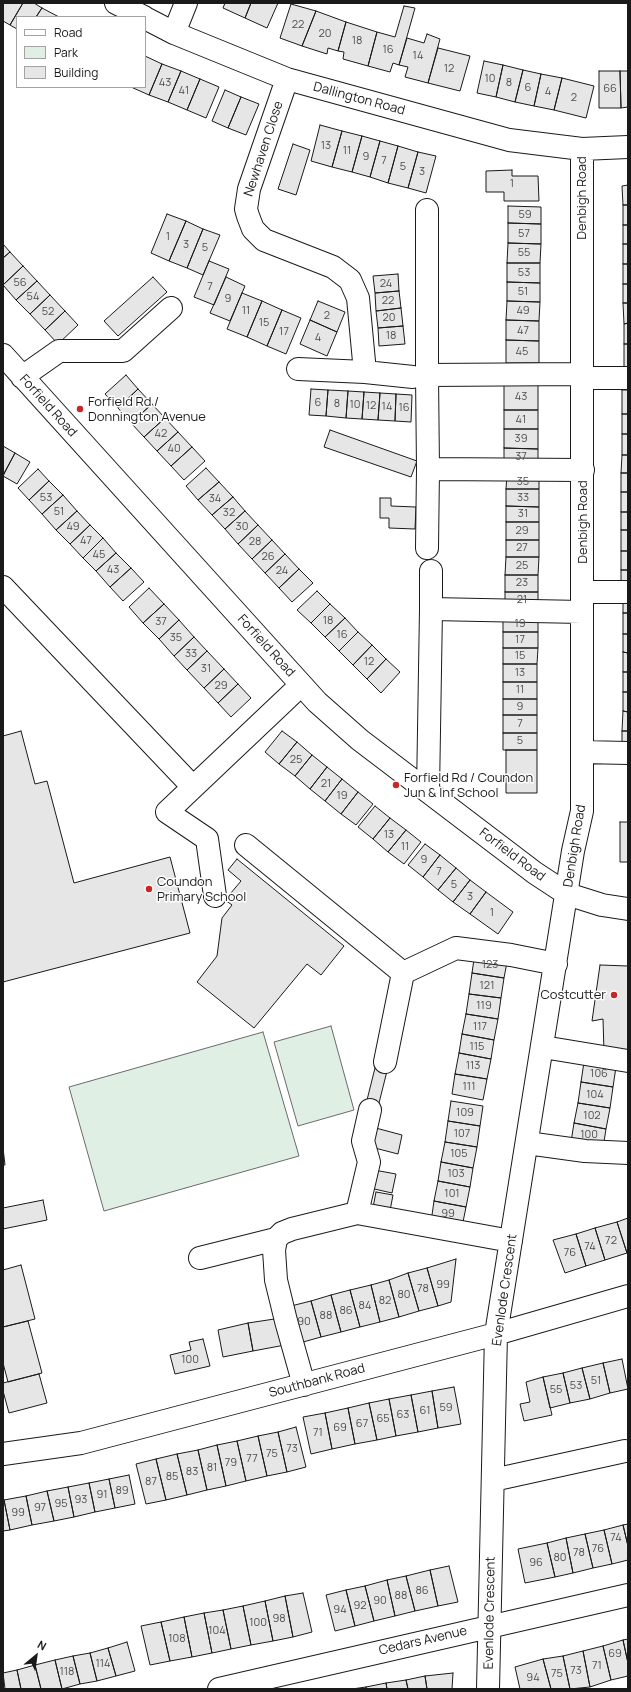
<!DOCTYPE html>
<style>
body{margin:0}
#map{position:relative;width:631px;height:1692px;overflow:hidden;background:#fff;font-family:Manrope,sans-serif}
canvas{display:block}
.frame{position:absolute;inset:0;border:4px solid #1a1a1a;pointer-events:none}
.legend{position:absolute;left:16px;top:16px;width:130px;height:72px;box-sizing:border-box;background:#fff;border:1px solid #a3a3a3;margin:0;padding:5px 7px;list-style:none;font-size:12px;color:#1a1a1a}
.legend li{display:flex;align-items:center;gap:8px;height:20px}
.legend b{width:20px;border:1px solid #a3a3a3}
.north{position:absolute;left:16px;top:1636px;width:40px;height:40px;-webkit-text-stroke:3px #fff;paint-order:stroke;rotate:29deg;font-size:11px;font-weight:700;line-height:16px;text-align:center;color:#1a1a1a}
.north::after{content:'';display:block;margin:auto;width:14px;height:18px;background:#1a1a1a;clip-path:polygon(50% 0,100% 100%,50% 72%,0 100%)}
</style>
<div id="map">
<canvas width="631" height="1692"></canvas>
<div class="frame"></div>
<ul class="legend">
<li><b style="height:5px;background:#fff"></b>Road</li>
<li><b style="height:11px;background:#e0efe3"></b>Park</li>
<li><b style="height:11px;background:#e6e6e6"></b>Building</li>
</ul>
<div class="north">N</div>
</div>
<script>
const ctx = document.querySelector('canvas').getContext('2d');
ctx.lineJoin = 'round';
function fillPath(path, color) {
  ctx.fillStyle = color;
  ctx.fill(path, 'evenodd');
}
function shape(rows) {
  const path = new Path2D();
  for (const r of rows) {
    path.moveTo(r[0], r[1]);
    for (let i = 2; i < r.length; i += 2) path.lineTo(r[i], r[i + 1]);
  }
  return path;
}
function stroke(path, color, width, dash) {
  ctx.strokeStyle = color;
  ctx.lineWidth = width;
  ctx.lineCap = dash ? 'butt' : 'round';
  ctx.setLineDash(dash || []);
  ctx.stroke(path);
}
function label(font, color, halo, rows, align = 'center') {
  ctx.font = font + ' Manrope,sans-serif';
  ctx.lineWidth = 3;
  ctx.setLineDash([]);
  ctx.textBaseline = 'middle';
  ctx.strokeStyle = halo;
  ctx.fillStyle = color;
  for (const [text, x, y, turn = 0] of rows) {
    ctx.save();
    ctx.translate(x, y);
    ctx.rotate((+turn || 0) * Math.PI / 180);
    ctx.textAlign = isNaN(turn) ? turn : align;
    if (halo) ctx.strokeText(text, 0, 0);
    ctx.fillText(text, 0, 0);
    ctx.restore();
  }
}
const green = shape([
 [331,1026,354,1110,298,1126,274,1042,331,1026],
 [263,1032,299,1156,104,1211,69,1087,263,1032]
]);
const building = shape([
 [3,3,23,3,10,25,3,21,3,3],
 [23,3,34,3,42,8,36,17,17,17,17,29,10,25,23,3],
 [225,3,251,3,245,18,223,8,225,3],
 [251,3,278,3,267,28,245,18,251,3],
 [291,4,316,11,302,46,280,38,291,4],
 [404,6,415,8,399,65,393,63,390,72,368,66,377,32,395,37,404,6],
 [42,8,59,17,36,17,42,8],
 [316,11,346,22,338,51,328,48,327,54,302,46,316,11],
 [346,22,377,32,368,66,343,59,344,52,338,51,346,22],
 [427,34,440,39,428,83,405,77,408,67,399,65,407,38,424,43,427,34],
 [438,48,470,56,460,91,428,83,438,48],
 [145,56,162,64,149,95,131,87,145,87,145,56],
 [484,61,503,65,496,97,477,93,484,61],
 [162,64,181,71,168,102,149,95,162,64],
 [503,65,523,70,515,102,496,97,503,65],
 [523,70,541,74,534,106,515,102,523,70],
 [181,71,200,79,187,110,168,102,181,71],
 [599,71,620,71,621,108,599,108,599,71],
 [620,71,628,71,628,107,621,108,620,71],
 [541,74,562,78,554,110,534,106,541,74],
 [562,78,594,86,586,118,554,110,562,78],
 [200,79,219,87,206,118,187,110,200,79],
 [225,90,241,97,228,128,212,121,225,90],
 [241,97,259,104,246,135,228,128,241,97],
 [320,125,342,131,332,167,311,161,320,125],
 [342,131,362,136,352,172,332,167,342,131],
 [362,136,380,141,370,177,352,172,362,136],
 [380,141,398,146,388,183,370,177,380,141],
 [293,144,310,150,296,195,278,189,293,144],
 [398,146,418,152,408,188,388,183,398,146],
 [418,152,436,156,426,193,408,188,418,152],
 [512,170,512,176,538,176,539,201,504,201,504,192,486,192,486,171,512,170],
 [628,185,628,205,623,205,622,186,628,185],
 [623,205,628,205,628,225,623,225,623,205],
 [508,206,541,207,541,224,508,223,508,206],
 [167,214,186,221,169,261,151,253,167,214],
 [186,221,203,229,187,268,169,261,186,221],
 [508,223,541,224,541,244,508,243,508,223],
 [623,225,628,225,628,244,623,244,623,225],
 [203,229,220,235,203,275,187,268,203,229],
 [508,243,541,244,540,263,507,263,508,243],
 [3,244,10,252,3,258,3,244],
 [623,244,628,244,628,264,623,264,623,244],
 [10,252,23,266,3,285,3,258,10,252],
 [209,261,229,269,214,305,194,297,209,261],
 [507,263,540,263,540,283,507,282,507,263],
 [623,264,628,264,628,284,623,284,623,264],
 [23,266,37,281,16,300,3,285,23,266],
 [398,274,399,291,375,293,373,276,398,274],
 [153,277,167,292,118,336,104,321,153,277],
 [226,277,245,286,230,321,210,313,226,277],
 [37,281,50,295,30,314,16,300,37,281],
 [507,282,540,283,540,302,507,301,507,282],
 [623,284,628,284,628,303,623,303,623,284],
 [399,291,401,308,376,311,375,293,399,291],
 [242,293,262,301,247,337,227,329,242,293],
 [50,295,65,311,45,330,30,314,50,295],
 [262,301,282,310,267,346,247,337,262,301],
 [318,301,345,312,337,332,310,320,318,301],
 [507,301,540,302,539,321,506,320,507,301],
 [623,303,628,303,628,323,624,324,623,303],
 [401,308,403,326,378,328,376,311,401,308],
 [282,310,301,318,286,354,267,346,282,310],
 [65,311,78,325,58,344,45,330,65,311],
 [310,320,337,332,327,356,300,344,310,320],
 [506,320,539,321,539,341,506,340,506,320],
 [628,323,628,344,624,344,624,324,628,323],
 [403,326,405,344,379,346,378,328,403,326],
 [506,340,539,341,539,363,506,363,506,340],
 [624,344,628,344,628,368,624,368,624,344],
 [126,375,138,389,118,408,105,394,126,375],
 [504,385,538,385,538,410,504,410,504,385],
 [138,389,152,404,131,423,118,408,138,389],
 [311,389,328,390,326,416,309,415,311,389],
 [328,390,348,391,346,418,326,416,328,390],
 [622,390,628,390,628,414,622,414,622,390],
 [348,391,364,392,362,419,346,418,348,391],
 [364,392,380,393,378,420,362,419,364,392],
 [380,393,396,394,395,421,378,420,380,393],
 [396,394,412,395,411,422,395,421,396,394],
 [152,404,165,418,144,437,131,423,152,404],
 [504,410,538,410,538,429,504,429,504,410],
 [622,414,628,414,628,434,622,434,622,414],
 [165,418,178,432,157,451,144,437,165,418],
 [504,429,538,429,538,449,504,448,504,429],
 [330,430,417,461,411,477,324,447,330,430],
 [178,432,192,447,171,466,157,451,178,432],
 [622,434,628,434,628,455,622,455,622,434],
 [3,446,15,453,3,475,3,446],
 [192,447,205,461,184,480,171,466,192,447],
 [504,448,538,449,538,465,504,465,504,448],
 [15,453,30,462,17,484,3,476,15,453],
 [622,455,628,455,628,473,621,473,622,455],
 [206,468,219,482,198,500,186,486,206,468],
 [38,469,49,481,29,500,18,488,38,469],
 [621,473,628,473,628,492,621,492,621,473],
 [507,474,539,475,539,489,506,489,507,474],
 [49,481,63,495,42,514,29,500,49,481],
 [219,482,233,497,212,515,198,500,219,482],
 [506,489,539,489,539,507,506,506,506,489],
 [621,492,628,492,628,512,621,512,621,492],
 [63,495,77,511,56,530,42,514,63,495],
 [233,497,245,511,225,529,212,515,233,497],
 [380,498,391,498,391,506,416,507,415,529,389,528,389,518,380,518,380,498],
 [506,506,539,507,539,522,506,522,506,506],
 [77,511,90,525,70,544,56,530,77,511],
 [245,511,258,525,238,544,225,529,245,511],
 [621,512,628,512,628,530,621,530,621,512],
 [506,522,539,522,539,540,506,540,506,522],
 [90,525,103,538,83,558,70,544,90,525],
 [258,525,272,540,252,559,238,544,258,525],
 [621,530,628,530,628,551,621,551,621,530],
 [103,538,116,553,96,571,83,558,103,538],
 [272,540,285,554,265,573,252,559,272,540],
 [506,540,539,540,539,557,506,557,506,540],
 [621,551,628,551,628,570,621,570,621,551],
 [116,553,131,568,110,587,96,571,116,553],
 [285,554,299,569,279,588,265,573,285,554],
 [506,557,539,557,538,575,505,575,506,557],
 [131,568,144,582,123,601,110,587,131,568],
 [299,569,313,583,292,602,279,588,299,569],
 [621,570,628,570,628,588,621,588,621,570],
 [505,575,538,575,538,592,505,592,505,575],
 [149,588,164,604,143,623,129,607,149,588],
 [317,591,330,604,311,623,297,610,317,591],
 [505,592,538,592,538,608,505,608,505,592],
 [623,595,628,595,628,613,623,613,623,595],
 [164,604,179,620,159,639,143,623,164,604],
 [330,604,345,618,325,637,311,623,330,604],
 [623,613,628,613,628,634,623,634,623,613],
 [503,616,538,616,538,632,503,632,503,616],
 [345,618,358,632,339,651,325,637,345,618],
 [179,620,194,637,174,656,159,639,179,620],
 [358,632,372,645,353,665,339,651,358,632],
 [503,632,538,632,538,648,503,648,503,632],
 [623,634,628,634,628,653,623,652,623,634],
 [194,637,207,651,187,670,174,656,194,637],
 [372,645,386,659,367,679,353,665,372,645],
 [503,648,538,648,537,664,503,664,503,648],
 [207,651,224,669,204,688,187,670,207,651],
 [623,652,628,653,628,672,623,672,623,652],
 [386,659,400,672,381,693,367,679,386,659],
 [503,664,537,664,537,682,503,682,503,664],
 [224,669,238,684,218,703,204,688,224,669],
 [623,672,628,672,628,692,623,692,623,672],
 [503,682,537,682,537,699,503,699,503,682],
 [238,684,251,698,231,717,218,703,238,684],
 [623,692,628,692,628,712,623,711,623,692],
 [503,699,537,699,537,715,503,715,503,699],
 [623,711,628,712,628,731,622,731,623,711],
 [503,715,537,715,537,733,503,733,503,715],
 [21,731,35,784,47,781,74,883,170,857,190,933,3,982,3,736,21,731],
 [282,731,297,742,279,764,265,752,282,731],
 [622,731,628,731,628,751,622,751,622,731],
 [503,733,537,733,537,750,503,750,503,733],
 [297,742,312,755,295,776,279,764,297,742],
 [506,750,537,750,537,793,506,793,506,750],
 [312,755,327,767,310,789,295,776,312,755],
 [327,767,342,779,325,801,310,789,327,767],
 [342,779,358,792,341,814,325,801,342,779],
 [358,792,373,804,356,825,341,814,358,792],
 [375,806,390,818,373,839,358,827,375,806],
 [390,818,406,830,388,852,373,839,390,818],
 [620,822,628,822,628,862,620,862,620,822],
 [406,830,421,842,404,864,388,852,406,830],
 [425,844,440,855,423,877,408,865,425,844],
 [440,855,456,868,438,890,423,877,440,855],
 [237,859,344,946,321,975,307,964,254,1028,197,982,217,956,222,918,232,905,225,900,241,881,228,870,237,859],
 [456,868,470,880,453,902,438,890,456,868],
 [470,880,486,892,470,914,453,902,470,880],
 [486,892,513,912,498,934,470,914,486,892],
 [475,952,508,957,504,978,472,973,475,952],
 [600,965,628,966,628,1052,604,1052,603,1019,592,1021,600,965],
 [472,973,504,978,501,998,469,994,472,973],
 [469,994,501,998,498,1019,466,1014,469,994],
 [466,1014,498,1019,494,1040,462,1034,466,1014],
 [462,1034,494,1040,491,1059,459,1053,462,1034],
 [459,1053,491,1059,487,1079,455,1074,459,1053],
 [377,1060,389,1063,377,1111,365,1108,377,1060],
 [584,1062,616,1067,613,1087,581,1082,584,1062],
 [455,1074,487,1079,483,1100,452,1094,455,1074],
 [581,1082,613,1087,610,1108,578,1103,581,1082],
 [451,1101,483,1106,480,1126,448,1121,451,1101],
 [578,1103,610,1108,606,1129,574,1123,578,1103],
 [448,1121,480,1126,477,1147,445,1142,448,1121],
 [574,1123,606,1129,603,1148,571,1142,574,1123],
 [372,1127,402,1135,398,1154,367,1146,372,1127],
 [445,1142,477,1147,473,1168,441,1162,445,1142],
 [3,1148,5,1165,3,1165,3,1148],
 [441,1162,473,1168,470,1187,438,1181,441,1162],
 [374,1170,396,1174,392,1193,370,1188,374,1170],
 [438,1181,470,1187,466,1207,434,1201,438,1181],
 [376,1192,393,1195,389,1216,372,1213,376,1192],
 [43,1200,47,1220,3,1229,3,1208,43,1200],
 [434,1201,466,1207,462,1227,431,1222,434,1201],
 [628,1218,628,1253,627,1253,617,1222,628,1218],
 [617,1222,627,1253,605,1260,595,1228,617,1222],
 [595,1228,605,1260,586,1266,576,1234,595,1228],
 [576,1234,586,1266,565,1273,553,1240,576,1234],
 [456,1259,451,1302,438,1306,427,1268,456,1259],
 [21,1265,35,1319,3,1327,3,1270,21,1265],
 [427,1268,438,1306,419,1311,408,1273,427,1268],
 [408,1273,419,1311,399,1317,389,1280,408,1273],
 [389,1280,399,1317,380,1322,371,1285,389,1280],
 [371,1285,380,1322,360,1327,350,1290,371,1285],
 [350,1290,360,1327,341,1332,331,1295,350,1290],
 [331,1295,341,1332,321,1337,311,1301,331,1295],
 [311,1301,321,1337,296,1344,287,1307,311,1301],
 [281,1318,285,1345,253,1351,248,1323,281,1318],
 [28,1321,42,1373,8,1382,3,1363,3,1327,28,1321],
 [248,1323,253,1351,223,1357,218,1330,248,1323],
 [203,1339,210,1366,175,1374,170,1355,191,1350,189,1342,203,1339],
 [622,1359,628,1389,610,1393,603,1363,622,1359],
 [603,1363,610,1393,590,1399,582,1368,603,1363],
 [582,1368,590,1399,570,1403,563,1373,582,1368],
 [563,1373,570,1403,550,1408,543,1377,563,1373],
 [39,1374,47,1403,9,1413,3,1391,3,1383,39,1374],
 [543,1377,552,1415,524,1421,520,1404,530,1402,526,1382,543,1377],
 [454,1387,461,1424,438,1428,432,1391,454,1387],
 [432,1391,438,1428,418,1432,411,1395,432,1391],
 [411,1395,418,1432,396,1436,389,1399,411,1395],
 [389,1399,396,1436,377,1440,369,1403,389,1399],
 [369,1403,377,1440,355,1444,348,1408,369,1403],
 [348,1408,355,1444,332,1449,325,1413,348,1408],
 [325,1413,332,1449,311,1454,303,1417,325,1413],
 [296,1427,306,1467,287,1472,278,1432,296,1427],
 [278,1432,287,1472,267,1476,258,1436,278,1432],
 [258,1436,267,1476,246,1481,237,1441,258,1436],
 [237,1441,246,1481,226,1486,217,1445,237,1441],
 [217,1445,226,1486,207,1490,198,1450,217,1445],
 [198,1450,207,1490,187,1495,177,1454,198,1450],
 [177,1454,187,1495,166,1500,156,1459,177,1454],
 [156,1459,166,1500,146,1504,136,1464,156,1459],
 [129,1475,135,1504,115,1508,109,1479,129,1475],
 [109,1479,115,1508,95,1512,89,1483,109,1479],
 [89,1483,95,1512,74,1517,68,1487,89,1483],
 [68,1487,74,1517,54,1521,47,1491,68,1487],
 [47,1491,54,1521,32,1525,26,1496,47,1491],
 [26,1496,32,1525,10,1530,4,1500,26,1496],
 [4,1500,10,1530,3,1531,3,1501,4,1500],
 [628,1524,628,1546,623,1525,628,1524],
 [623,1525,628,1546,628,1560,612,1564,604,1530,623,1525],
 [604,1530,612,1564,593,1568,585,1534,604,1530],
 [585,1534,593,1568,573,1573,566,1538,585,1534],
 [566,1538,573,1573,555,1577,547,1543,566,1538],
 [547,1543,555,1577,525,1583,518,1549,547,1543],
 [449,1566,458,1602,438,1606,430,1570,449,1566],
 [430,1570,438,1606,415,1611,406,1576,430,1570],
 [406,1576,415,1611,395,1616,387,1580,406,1576],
 [387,1580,395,1616,374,1621,365,1586,387,1580],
 [365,1586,374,1621,355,1626,346,1590,365,1586],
 [346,1590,355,1626,335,1631,326,1595,346,1590],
 [303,1593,312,1632,293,1637,285,1596,303,1593],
 [285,1596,293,1637,273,1641,265,1601,285,1596],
 [265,1601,273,1641,251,1645,243,1606,265,1601],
 [243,1606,251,1645,231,1649,223,1610,243,1606],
 [223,1610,231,1649,212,1653,204,1613,223,1610],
 [204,1613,212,1653,192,1657,184,1617,204,1613],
 [184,1617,192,1657,170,1661,161,1622,184,1617],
 [161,1622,170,1661,150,1665,141,1626,161,1622],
 [628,1639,628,1663,623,1640,628,1639],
 [623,1640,628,1663,628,1676,611,1680,603,1646,623,1640],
 [127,1642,135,1671,116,1676,108,1648,127,1642],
 [603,1646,611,1680,590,1687,583,1651,603,1646],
 [108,1648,116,1676,97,1681,90,1653,108,1648],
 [583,1651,590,1687,570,1689,563,1656,583,1651],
 [90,1653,97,1681,80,1684,73,1656,90,1653],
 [73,1656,80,1684,62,1689,55,1660,73,1656],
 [563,1656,570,1689,551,1689,543,1659,563,1656],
 [543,1659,551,1689,520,1689,515,1667,543,1659],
 [55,1660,62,1689,41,1689,35,1665,55,1660],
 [35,1665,41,1689,21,1689,17,1670,35,1665],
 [17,1670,21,1689,5,1689,3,1673,17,1670],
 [453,1673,452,1689,427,1689,425,1676,453,1673],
 [425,1676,427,1689,408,1689,406,1680,425,1676],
 [406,1680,408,1689,387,1689,386,1683,406,1680],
 [386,1683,387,1689,366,1689,366,1687,386,1683],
 [366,1687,366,1689,352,1689,366,1687]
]);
const minor = shape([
 [116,3,144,17],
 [145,18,174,33,287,79,509,140,582,149,628,147],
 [174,33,186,3],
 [287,79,249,189,246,209,248,216,253,229,264,240,333,267,350,280,358,298,365,372],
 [427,210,427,375,583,374],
 [3,355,317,702,360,740,535,873,567,894,602,905,628,909],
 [298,369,365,372,413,377],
 [427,375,428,469,583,470],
 [22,377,59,351,123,351,171,308],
 [583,378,628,378],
 [427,548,428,469],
 [431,571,431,609,582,612],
 [3,587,193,787],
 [582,592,628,592],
 [582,752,628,753],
 [428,791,431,609],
 [246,845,403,973,385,1062],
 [215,896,207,839,167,812,301,685],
 [403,973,456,948,511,955,556,964],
 [543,1047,628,1061],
 [527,1143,585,1151,628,1153],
 [357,1213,511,1241],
 [276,1239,274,1250,276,1280,286,1321,304,1385],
 [200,1258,276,1239,282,1233,292,1229,357,1213,369,1162,363,1141,370,1110],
 [3,1454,81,1443,496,1334,628,1296],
 [493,1480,625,1451],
 [219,1689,628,1595],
 [488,1689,496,1334,573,851,582,811,582,149]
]);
const markers = [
 [80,409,4,"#c62828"],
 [396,785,4,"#c62828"],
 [149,889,4,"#c62828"],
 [614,995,4,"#c62828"]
];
const numberNames = [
 ["22",298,25],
 ["20",325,34],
 ["18",357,41],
 ["16",388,50],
 ["14",418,56],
 ["12",449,69],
 ["10",490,79],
 ["43",165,83],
 ["8",509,83],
 ["6",528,88],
 ["66",610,89],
 ["41",184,91],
 ["4",548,92],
 ["2",574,98],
 ["13",326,146],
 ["11",347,151],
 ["9",366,157],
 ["7",384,161],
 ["5",403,167],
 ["3",422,172],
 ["1",512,184],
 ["59",525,215],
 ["57",524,234],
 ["1",168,237],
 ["3",186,245],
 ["5",205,248],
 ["55",524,253],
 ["53",524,273],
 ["56",20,283],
 ["24",386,284],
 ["7",210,287],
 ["51",523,292],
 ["54",33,297],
 ["9",228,299],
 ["22",388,301],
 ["11",246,311],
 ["49",523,311],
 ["52",48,312],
 ["2",327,316],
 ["20",389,318],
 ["15",264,323],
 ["47",523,331],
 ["17",284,332],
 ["18",391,336],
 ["4",318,338],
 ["45",522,352],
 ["43",521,397],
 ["6",318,403],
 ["8",337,404],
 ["10",355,405],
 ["12",371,406],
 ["14",387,407],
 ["16",404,408],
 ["41",521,420],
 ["42",161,434],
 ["39",521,439],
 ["40",174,449],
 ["37",521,457],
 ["35",523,482],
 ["53",46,498],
 ["33",523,498],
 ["34",215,499],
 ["51",59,512],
 ["32",229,513],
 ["31",523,514],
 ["49",73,527],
 ["30",242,527],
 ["29",522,531],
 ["47",86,541],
 ["28",255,542],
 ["27",522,548],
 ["45",99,555],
 ["26",268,557],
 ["25",522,566],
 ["43",113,570],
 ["24",282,571],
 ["23",522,583],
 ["21",522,600],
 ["18",328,621],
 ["37",161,622],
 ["19",520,624],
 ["16",342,635],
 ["35",176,638],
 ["17",520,640],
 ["33",191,654],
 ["15",520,656],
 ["12",369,662],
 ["31",206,669],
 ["13",520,673],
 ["29",221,686],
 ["11",520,690],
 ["9",520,707],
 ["7",520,724],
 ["5",520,741],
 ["25",296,760],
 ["21",326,784],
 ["19",342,796],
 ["13",389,835],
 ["11",405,847],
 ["9",424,860],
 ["7",439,872],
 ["5",454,885],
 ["3",470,897],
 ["1",492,913],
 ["123",490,965],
 ["121",487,986],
 ["119",484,1006],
 ["117",480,1027],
 ["115",477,1047],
 ["113",473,1066],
 ["106",599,1074],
 ["111",469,1087],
 ["104",595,1095],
 ["109",465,1113],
 ["102",592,1116],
 ["107",462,1134],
 ["100",589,1135],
 ["105",459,1154],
 ["103",456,1174],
 ["101",452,1194],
 ["99",448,1214],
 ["72",611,1241],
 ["74",590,1247],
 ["76",570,1253],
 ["99",443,1285],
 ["78",423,1289],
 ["80",404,1295],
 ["82",385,1301],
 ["84",365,1306],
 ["86",346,1311],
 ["88",326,1316],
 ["90",304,1322],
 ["100",190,1360],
 ["51",596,1381],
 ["53",576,1386],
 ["55",556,1390],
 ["59",446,1408],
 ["61",425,1411],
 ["63",403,1415],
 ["65",383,1419],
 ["67",362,1424],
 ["69",340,1428],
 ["71",318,1433],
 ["73",292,1449],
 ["75",272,1454],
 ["77",252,1459],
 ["79",231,1463],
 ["81",212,1468],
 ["83",192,1472],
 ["85",172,1477],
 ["87",151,1482],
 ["89",122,1491],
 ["91",102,1495],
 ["93",81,1500],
 ["95",61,1504],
 ["97",40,1508],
 ["99",18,1513],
 ["74",616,1538],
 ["76",598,1549],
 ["78",579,1553],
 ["80",560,1558],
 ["96",536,1563],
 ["86",422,1591],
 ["88",401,1596],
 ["90",380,1601],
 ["92",360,1606],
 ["94",340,1610],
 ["98",279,1619],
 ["100",258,1623],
 ["104",217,1631],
 ["108",177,1639],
 ["69",615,1654],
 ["114",103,1664],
 ["71",597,1666],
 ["73",576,1671],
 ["118",67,1672],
 ["75",557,1674],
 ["94",533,1678]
];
const streetNames = [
 ["Dallington Road",359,99,15],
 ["Newhaven Close",264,149,-72],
 ["Denbigh Road",582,198,-90],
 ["Forfield Road",48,406,48],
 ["Denbigh Road",583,522,-90],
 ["Forfield Road",266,646,48],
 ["Denbigh Road",575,846,-81],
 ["Forfield Road",512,855,37],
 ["Evenlode Crescent",505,1290,-82],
 ["Southbank Road",317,1381,-15],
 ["Evenlode Crescent",490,1613,-89],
 ["Cedars Avenue",423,1641,-13]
];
const poiNames = [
 ["Forfield Rd /",88,402],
 ["Donnington Avenue",88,417],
 ["Forfield Rd / Coundon",404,778],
 ["Jun & Inf School",404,793],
 ["Coundon",157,882],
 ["Primary School",157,897],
 ["Costcutter",606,995,"right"]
];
fillPath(green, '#e0efe3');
stroke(green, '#6a6a6a', 1);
fillPath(building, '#e6e6e6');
stroke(building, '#1a1a1a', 1);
stroke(minor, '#1a1a1a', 24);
stroke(minor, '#fff', 22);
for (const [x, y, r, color] of markers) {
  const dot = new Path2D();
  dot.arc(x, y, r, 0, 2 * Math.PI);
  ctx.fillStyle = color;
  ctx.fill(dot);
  stroke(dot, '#fff', 1.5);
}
label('11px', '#4d4d4d', null, numberNames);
label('13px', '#1a1a1a', '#fff', streetNames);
label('13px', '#1a1a1a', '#fff', poiNames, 'left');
</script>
